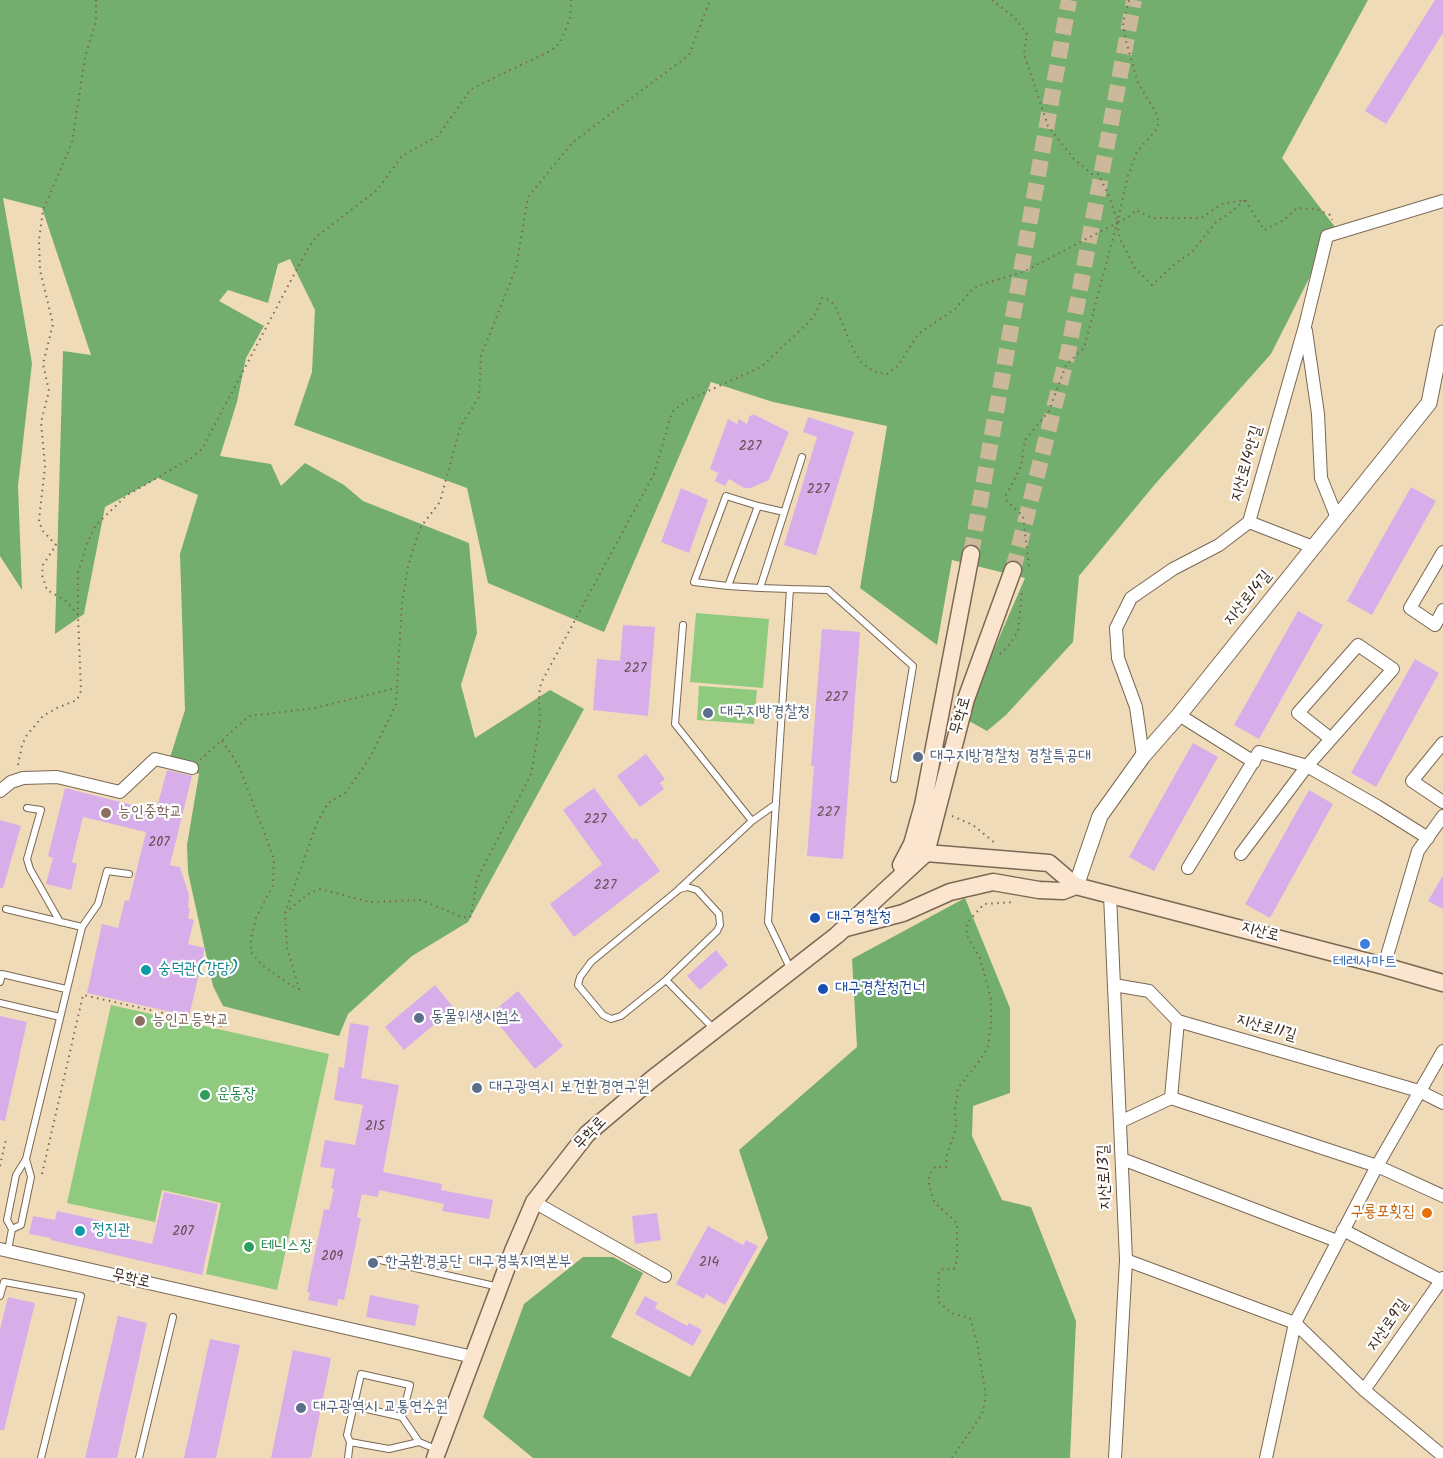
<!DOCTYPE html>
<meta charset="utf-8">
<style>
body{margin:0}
canvas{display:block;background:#f0dbb9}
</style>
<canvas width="1443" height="1458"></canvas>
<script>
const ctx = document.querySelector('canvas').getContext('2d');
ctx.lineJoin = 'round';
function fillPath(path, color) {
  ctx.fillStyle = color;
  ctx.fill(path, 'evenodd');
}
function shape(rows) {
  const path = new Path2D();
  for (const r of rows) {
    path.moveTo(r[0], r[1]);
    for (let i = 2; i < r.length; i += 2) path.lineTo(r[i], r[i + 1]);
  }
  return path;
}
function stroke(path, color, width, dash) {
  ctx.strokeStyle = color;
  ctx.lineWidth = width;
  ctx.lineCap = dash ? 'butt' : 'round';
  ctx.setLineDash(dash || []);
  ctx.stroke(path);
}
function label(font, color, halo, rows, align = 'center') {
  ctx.font = font + ' Kalam,"Poor Story",sans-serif';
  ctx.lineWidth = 4.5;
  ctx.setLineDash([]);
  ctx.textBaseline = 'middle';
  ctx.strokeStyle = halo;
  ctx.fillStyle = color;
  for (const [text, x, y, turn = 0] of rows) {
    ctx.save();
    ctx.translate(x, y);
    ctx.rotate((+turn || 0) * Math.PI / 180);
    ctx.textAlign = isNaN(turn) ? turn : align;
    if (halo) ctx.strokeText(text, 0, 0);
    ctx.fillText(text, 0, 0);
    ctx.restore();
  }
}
const green = shape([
 [696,613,769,619,763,688,690,682],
 [699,686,757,690,754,724,697,720],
 [111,1005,329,1054,277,1290,206,1274,221,1203,162,1190,155,1222,67,1203]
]);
const forest = shape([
 [0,0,1368,0,1282,158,1335,227,1271,354,1156,483,1079,576,1073,642,1006,715,987,731,969,721,980,682,1025,578,952,560,937,645,860,588,887,426,773,402,711,382,604,632,488,583,467,488,294,425,312,372,315,310,290,259,278,264,268,303,228,290,219,301,264,326,246,358,237,402,220,456,271,464,281,486,305,463,344,485,363,501,469,543,477,633,461,685,475,738,550,690,584,709,468,922,412,956,348,1014,339,1036,223,1006,213,986,188,872,187,845,199,774,168,764,185,710,180,554,198,495,158,478,105,507,84,614,55,634,63,351,91,355,42,208,3,198,32,363,18,486,22,590,0,556],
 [965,898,1010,1008,1010,1093,973,1106,972,1136,1002,1200,1031,1207,1076,1321,1070,1458,533,1458,483,1417,524,1304,583,1257,613,1257,643,1273,611,1337,690,1377,768,1238,739,1150,857,1047,852,959]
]);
const building = shape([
 [1435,0,1443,0,1443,33,1386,124,1365,111],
 [753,414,789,432,769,480,751,488,744,488,729,479,725,486,715,481,718,473,710,469,728,419,737,424,739,419,747,424,750,415,752,416],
 [808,417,854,432,816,555,784,545,817,437,803,432],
 [1411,487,1436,501,1372,615,1347,601],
 [681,488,708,500,689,553,661,542],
 [1298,611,1323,625,1259,739,1234,725],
 [623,625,655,627,648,716,593,710,597,659,620,661],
 [822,629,860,632,843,859,807,856,814,766,811,766],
 [1415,659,1439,673,1376,787,1351,773],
 [1193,743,1218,757,1154,871,1129,857],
 [646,754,665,779,660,783,664,789,640,807,617,776],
 [167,770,192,776,170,865,180,867,189,895,188,908,190,908,188,918,194,920,188,944,205,948,189,1016,87,993,102,924,118,928,125,900,129,901,146,832,83,817,72,862,77,864,71,890,46,884,53,858,48,856,65,788,156,811],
 [594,788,633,840,636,838,660,871,574,937,550,904,602,864,563,810],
 [1309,790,1333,804,1270,918,1245,904],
 [0,820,21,826,3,888,0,888],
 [1443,875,1443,909,1428,901],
 [716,950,728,965,700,990,687,976],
 [435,985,454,1008,404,1050,385,1027],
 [518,991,563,1046,535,1069,490,1014],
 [0,1016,27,1022,5,1121,0,1120],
 [350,1023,369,1026,361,1078,399,1085,383,1172,442,1184,441,1190,493,1200,489,1219,442,1211,444,1204,379,1190,378,1197,362,1194,357,1217,361,1218,344,1300,338,1299,337,1306,308,1300,310,1293,307,1292,324,1209,329,1210,334,1189,331,1188,335,1169,320,1167,325,1140,355,1145,363,1105,334,1100,339,1067,344,1068],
 [164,1192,218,1204,202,1275,51,1240,51,1238,29,1234,33,1216,55,1220,57,1211,108,1222,106,1234,152,1244],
 [657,1213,661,1240,635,1244,632,1216],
 [708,1226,743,1245,746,1240,758,1246,725,1305,706,1294,704,1299,676,1284],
 [370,1295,419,1305,415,1326,366,1317],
 [645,1296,658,1303,655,1308,687,1326,689,1323,702,1330,693,1346,635,1314],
 [8,1297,35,1303,4,1430,0,1430,0,1330],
 [118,1316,147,1323,117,1458,85,1458],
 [210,1339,240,1345,216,1458,184,1458],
 [293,1350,331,1358,311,1458,271,1458]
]);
const secondaryTunnel = shape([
 [971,554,1069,0],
 [1013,570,1068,353,1134,0]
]);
const path = shape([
 [992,0,1015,18,1027,34,1024,54,1048,126,1074,159,1092,174,1098,174,1109,196,1117,220],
 [1118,222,1128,218,1136,210,1152,218,1201,218,1222,204,1245,200,1264,230,1284,220,1297,208,1316,209,1330,215,1332,220],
 [1029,566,1023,516,1007,501,1006,495,1021,467,1025,440,1049,411,1066,365,1084,348,1117,223,1128,176,1137,152,1155,131,1159,123,1156,113,1138,83,1126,41,1123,23,1129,0],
 [78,615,66,601,47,590,42,575,43,565,56,545,42,530,39,520,45,466,41,422,49,391,43,364,53,324,40,270,39,240,43,210,72,143,85,57,96,21,96,0],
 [1000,654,1010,644,1018,631,1022,592],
 [222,741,239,766,274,859,273,885,256,918,251,938,251,952,262,965,290,985,299,989,287,947,285,913,317,823,328,803,345,793,364,767,372,754,396,704,402,603,408,566,420,528,440,502,460,427,479,397,481,356,516,268,528,197,573,142,689,55,710,0],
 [200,760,249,716,315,708,396,688],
 [18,765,22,745,27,735,43,716,57,708,77,700,81,691,78,615,78,573,87,544,96,525,127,495,190,459,202,449,306,252,316,237,377,190,402,156,438,136,471,89,550,51,560,43,570,19,571,0],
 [952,816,973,825,995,843],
 [285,913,308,894,320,889,370,902,421,900,462,917,468,918,471,916,477,879,531,774,540,723,539,695,541,683,654,474,672,412,686,401,761,367,809,322,816,313,822,298,830,300,835,306,853,349,861,362,874,372,887,374,898,366,918,334,955,309,973,289,983,284,1023,272,1117,223,1120,239,1135,268,1152,285,1176,263,1192,252,1216,222,1230,213,1245,200],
 [0,1166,6,1139],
 [42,1174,83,995,226,1027],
 [952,1458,982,1414,986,1397,977,1342,970,1318,951,1313,938,1301,939,1271,943,1269,954,1269,957,1259,957,1223,935,1203,929,1186,929,1175,935,1167,946,1167,947,1154,956,1128,955,1111,958,1088,981,1059,988,1046,991,1024,991,999,980,958,967,936,967,923,984,904,1015,902]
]);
const service = shape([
 [728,586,694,582,726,496,758,506],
 [760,588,728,586,758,506,784,512],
 [790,589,760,588,802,457],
 [683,625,675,724,752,821,776,804],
 [27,808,41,810,27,859,30,869,60,922],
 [680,889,687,887,697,890,719,914,720,925,717,931,666,980,715,1030],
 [6,909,82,927],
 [791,970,768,922,790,589,828,590,913,666,894,779],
 [666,980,621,1016,611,1019,603,1015,578,985,580,977,591,962,677,891,752,821],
 [0,982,2,974,66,989],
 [0,1003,60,1017],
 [12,1229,21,1225,31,1177,26,1159],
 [8,1250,12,1229,7,1220,16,1175,26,1159,82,927,98,904,107,871,129,874],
 [380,1260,499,1287],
 [0,1296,4,1282,81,1296,41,1458],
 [354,1406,402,1417],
 [419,1442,389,1449,350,1442,347,1435,361,1374,410,1385,402,1417,419,1442,438,1450],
 [139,1458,173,1317],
 [348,1458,350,1442]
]);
const minor = shape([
 [1306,331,1318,414,1321,478,1337,518],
 [1249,522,1313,547],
 [1443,552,1410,608,1435,625,1443,610],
 [1179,715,1254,762],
 [1443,743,1412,781,1443,802],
 [1143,756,1136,707,1118,658,1116,628,1131,598,1173,569,1219,545,1249,522,1305,326,1327,236,1443,201],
 [0,791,11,782,23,778,57,777,120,792,155,759,192,768],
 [1241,854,1307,766,1377,806,1428,838],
 [1188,868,1259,752,1307,766,1393,669,1358,645,1298,713,1331,739],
 [1110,895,1126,1260,1115,1458],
 [1384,966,1418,851,1443,816],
 [1114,985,1149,991,1178,1021,1419,1091,1443,1103],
 [1171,1098,1178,1021],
 [1120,1122,1171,1098,1377,1166,1443,1196],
 [1122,1159,1337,1241],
 [534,1202,665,1276],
 [1343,1230,1440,1280],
 [0,1249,473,1357],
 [1126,1260,1295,1323,1364,1390,1443,1456],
 [1364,1390,1443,1278],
 [1266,1458,1295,1323,1377,1166,1443,1051]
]);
const tertiary = shape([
 [1076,886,1100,816,1143,756,1179,715,1429,403,1443,333]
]);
const secondary = shape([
 [917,855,926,853,1049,863,1076,886,1384,966,1443,983],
 [901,865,912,844,923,805,971,554],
 [846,928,903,913,950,892,993,882,1039,890,1063,891,1076,886],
 [435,1458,513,1251,534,1202,587,1134,652,1079,837,935,926,853,966,699,1013,570]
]);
const markers = [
 [708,713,6,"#5c6f8a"],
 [918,757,6,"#5c6f8a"],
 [106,813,6,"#8d6e63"],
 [815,918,6,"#1a4fb4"],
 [1365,944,6,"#3f7fe0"],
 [146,970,6,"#0f9aa8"],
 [823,989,6,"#1a4fb4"],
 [419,1018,6,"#5c6f8a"],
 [140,1021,6,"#8d6e63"],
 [477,1088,6,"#5c6f8a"],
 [205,1095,6,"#2e9e5b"],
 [1427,1213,6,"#e8710a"],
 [80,1231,6,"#0f9aa8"],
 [249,1247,6,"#2e9e5b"],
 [373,1263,6,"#5c6f8a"],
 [301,1408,6,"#5c6f8a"]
];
const numberNames = [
 ["227",750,448],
 ["227",818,491],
 ["227",635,670],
 ["227",836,699],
 ["227",828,814],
 ["227",595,821],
 ["207",159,844],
 ["227",605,887],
 ["215",375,1128],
 ["207",183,1233],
 ["209",332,1258],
 ["214",709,1264]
];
const streetNames = [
 ["지산로14안길",1248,464,-74],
 ["지산로14길",1249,599,-51],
 ["무학로",962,716,-74],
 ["지산로",1260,933,15],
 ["지산로11길",1266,1029,16],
 ["무학로",591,1134,-46],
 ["지산로13길",1106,1177,-92],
 ["무학로",131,1280,13],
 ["지산로9길",1389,1326,-55]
];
const serviceNames = [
 ["대구지방경찰청",720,713],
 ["대구지방경찰청 경찰특공대",930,757],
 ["동물위생시험소",431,1018],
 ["대구광역시 보건환경연구원",489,1088],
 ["한국환경공단 대구경북지역본부",385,1263],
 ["대구광역시 교통연수원",313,1408]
];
const educationNames = [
 ["능인중학교",118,813],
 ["능인고등학교",152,1021]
];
const transitNames = [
 ["대구경찰청",827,918],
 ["대구경찰청건너",835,989]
];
const shopNames = [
 ["테레사마트",1365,963]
];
const cultureNames = [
 ["숭덕관(강당)",158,970],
 ["정진관",92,1231]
];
const leisureNames = [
 ["운동장",217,1095],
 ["테니스장",261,1247]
];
const foodNames = [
 ["구룡포횟집",1415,1213]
];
fillPath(green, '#90ca7f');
fillPath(forest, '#74ae6e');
fillPath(building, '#d8aeea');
stroke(secondaryTunnel, '#ccb89a', 16, [16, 8]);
stroke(service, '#7a6854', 8);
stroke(minor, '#7a6854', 14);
stroke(tertiary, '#7a6854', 17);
stroke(secondary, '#7a6854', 19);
stroke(path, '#7a6854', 2, [1.5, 4.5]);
stroke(service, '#fff', 6);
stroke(minor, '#fff', 12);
stroke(tertiary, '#fff', 15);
stroke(secondary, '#fbe5cf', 16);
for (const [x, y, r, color] of markers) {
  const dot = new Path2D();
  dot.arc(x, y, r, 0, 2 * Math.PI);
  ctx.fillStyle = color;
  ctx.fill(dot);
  stroke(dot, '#fff', 2);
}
label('14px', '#624b51', null, numberNames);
label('16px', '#3b2a1e', '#fff', streetNames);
label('16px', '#4e5e75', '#fff', serviceNames, 'left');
label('16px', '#785e54', '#fff', educationNames, 'left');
label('16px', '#164399', '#fff', transitNames, 'left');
label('16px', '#366cbe', '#fff', shopNames);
label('16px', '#0d838f', '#fff', cultureNames, 'left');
label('16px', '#27864d', '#fff', leisureNames, 'left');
label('16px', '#c56008', '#fff', foodNames, 'right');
</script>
